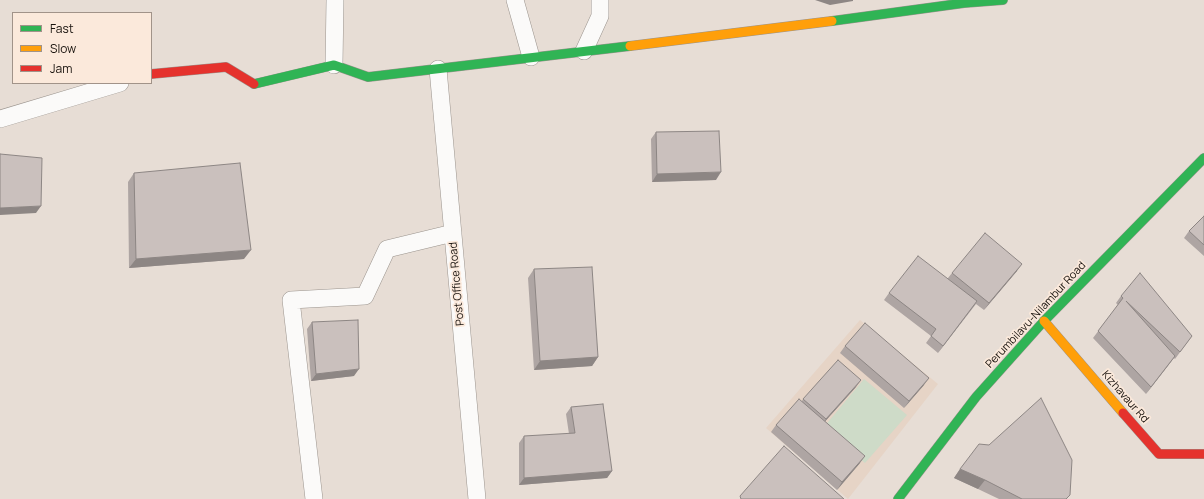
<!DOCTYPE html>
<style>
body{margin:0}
#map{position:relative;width:1204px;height:499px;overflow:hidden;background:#e7ddd5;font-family:Manrope,sans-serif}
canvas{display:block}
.legend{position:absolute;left:12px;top:12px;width:140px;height:72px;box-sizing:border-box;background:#fbe9db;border:1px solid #a19389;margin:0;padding:5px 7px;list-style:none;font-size:12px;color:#19130e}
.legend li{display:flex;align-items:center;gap:8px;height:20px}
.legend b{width:20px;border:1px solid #a19389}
</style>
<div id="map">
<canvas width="1204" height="499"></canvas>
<ul class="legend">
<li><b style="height:5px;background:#30b455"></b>Fast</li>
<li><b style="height:5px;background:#ff9f0a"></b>Slow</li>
<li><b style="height:5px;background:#e5322d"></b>Jam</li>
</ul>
</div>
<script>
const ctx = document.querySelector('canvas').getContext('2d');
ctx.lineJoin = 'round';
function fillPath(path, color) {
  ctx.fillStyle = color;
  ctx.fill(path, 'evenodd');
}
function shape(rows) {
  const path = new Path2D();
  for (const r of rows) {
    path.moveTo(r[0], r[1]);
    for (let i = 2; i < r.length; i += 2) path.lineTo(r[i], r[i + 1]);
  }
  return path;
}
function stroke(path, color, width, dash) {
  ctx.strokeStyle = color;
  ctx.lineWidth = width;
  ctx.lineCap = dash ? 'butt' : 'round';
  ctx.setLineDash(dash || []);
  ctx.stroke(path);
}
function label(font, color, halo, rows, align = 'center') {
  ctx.font = font + ' Manrope,sans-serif';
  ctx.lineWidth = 3.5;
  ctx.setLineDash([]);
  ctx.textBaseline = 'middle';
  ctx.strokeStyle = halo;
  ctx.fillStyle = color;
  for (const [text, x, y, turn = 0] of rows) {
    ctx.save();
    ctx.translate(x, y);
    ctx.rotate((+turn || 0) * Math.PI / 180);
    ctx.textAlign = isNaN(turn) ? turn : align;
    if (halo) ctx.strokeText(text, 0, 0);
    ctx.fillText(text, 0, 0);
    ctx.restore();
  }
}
const built = shape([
 [860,320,938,384,848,499,766,428]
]);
const green = shape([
 [864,379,907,415,865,463,823,428]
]);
const street = shape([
 [515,0,531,57],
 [584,51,600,16,600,0],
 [334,65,335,0],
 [438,69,477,499],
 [0,119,120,83],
 [314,499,291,300,365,296,387,249,453,233]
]);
const fast = shape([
 [832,21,964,3,1003,0],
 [254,84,334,65,368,77,630,46],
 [898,499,976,397,1044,321,1204,158]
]);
const slow = shape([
 [630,46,832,21],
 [1044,321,1123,413]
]);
const jam = shape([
 [151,74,226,67,254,84],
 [1123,413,1159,454,1204,454]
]);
const wall = shape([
 [656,132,716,180,652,182,651,139],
 [134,173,244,259,129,268,128,182],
 [1204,216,1204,256,1184,238,1189,231],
 [534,269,598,357,592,366,534,370,528,278],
 [1017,271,984,310,976,304,938,353,926,343,931,336,884,300,889,293,948,278,952,273],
 [1121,296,1192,336,1175,359,1174,358,1146,394,1093,338,1118,305,1116,303],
 [312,322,354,376,311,381,307,329],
 [845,346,924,385,904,408,840,353],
 [856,387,825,421,860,463,837,490,771,432,776,425,802,401,803,399],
 [571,407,612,471,607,478,519,485,519,443,524,436,569,434,566,414],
 [960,469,1068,499,999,499,978,489,954,478]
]);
const shadedWall = shape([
 [815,0,853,0,853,1,830,5],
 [721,172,716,180,652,182,657,174],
 [41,206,36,213,0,215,0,208],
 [251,250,244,259,129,268,136,259],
 [1022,264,1017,271,984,310,989,303],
 [977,301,972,308,938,353,943,346],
 [1175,356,1170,363,1146,394,1151,387],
 [598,357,592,366,534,370,540,361],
 [359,369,354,376,311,381,316,374],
 [929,378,924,385,904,408,909,401],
 [861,380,856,387,821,426,826,419],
 [865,456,860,463,837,490,842,482],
 [960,469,985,480,978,489,954,478],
 [612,471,607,478,519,485,524,478]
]);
const building = shape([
 [719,131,721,172,657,174,656,132,719,131],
 [0,154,42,158,41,206,0,208,0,154],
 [240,163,251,250,136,259,134,173,240,163],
 [1204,216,1204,245,1189,231,1204,216],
 [985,233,1022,264,989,303,952,273,985,233],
 [918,256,977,301,943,346,931,336,936,329,889,293,918,256],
 [592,267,598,357,540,361,534,269,592,267],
 [1140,273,1192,336,1180,352,1126,301,1175,356,1151,387,1098,331,1123,298,1121,296,1140,273],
 [358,320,359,369,316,374,312,322,358,320],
 [865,323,929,378,909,401,845,346,865,323],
 [838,360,861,380,826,419,803,399,838,360],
 [1041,398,1072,460,1070,495,1066,499,1022,499,985,480,960,469,979,444,989,445,1041,398],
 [799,399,865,456,842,482,776,425,799,399],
 [603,404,612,471,524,478,524,436,575,433,571,407,603,404],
 [784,446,844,499,741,499,740,496,784,446]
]);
const streetNames = [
 ["Post Office Road",457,284,-95],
 ["Perumbilavu-Nilambur Road",1036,315,-47],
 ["Kizhavaur Rd",1125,397,49]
];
fillPath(built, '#e6d4c6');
fillPath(green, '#cedbc8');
stroke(street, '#9a938d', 18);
stroke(fast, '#9a938d', 10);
stroke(slow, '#9a938d', 10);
stroke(jam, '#9a938d', 10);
stroke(street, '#fbfaf9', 17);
stroke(fast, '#30b455', 9);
stroke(slow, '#ff9f0a', 9);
stroke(jam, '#e5322d', 9);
fillPath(wall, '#aea5a3');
fillPath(shadedWall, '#8d8684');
fillPath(building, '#cac0bd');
stroke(building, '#8d8684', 1);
label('11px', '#19130e', '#fbe9db', streetNames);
</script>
